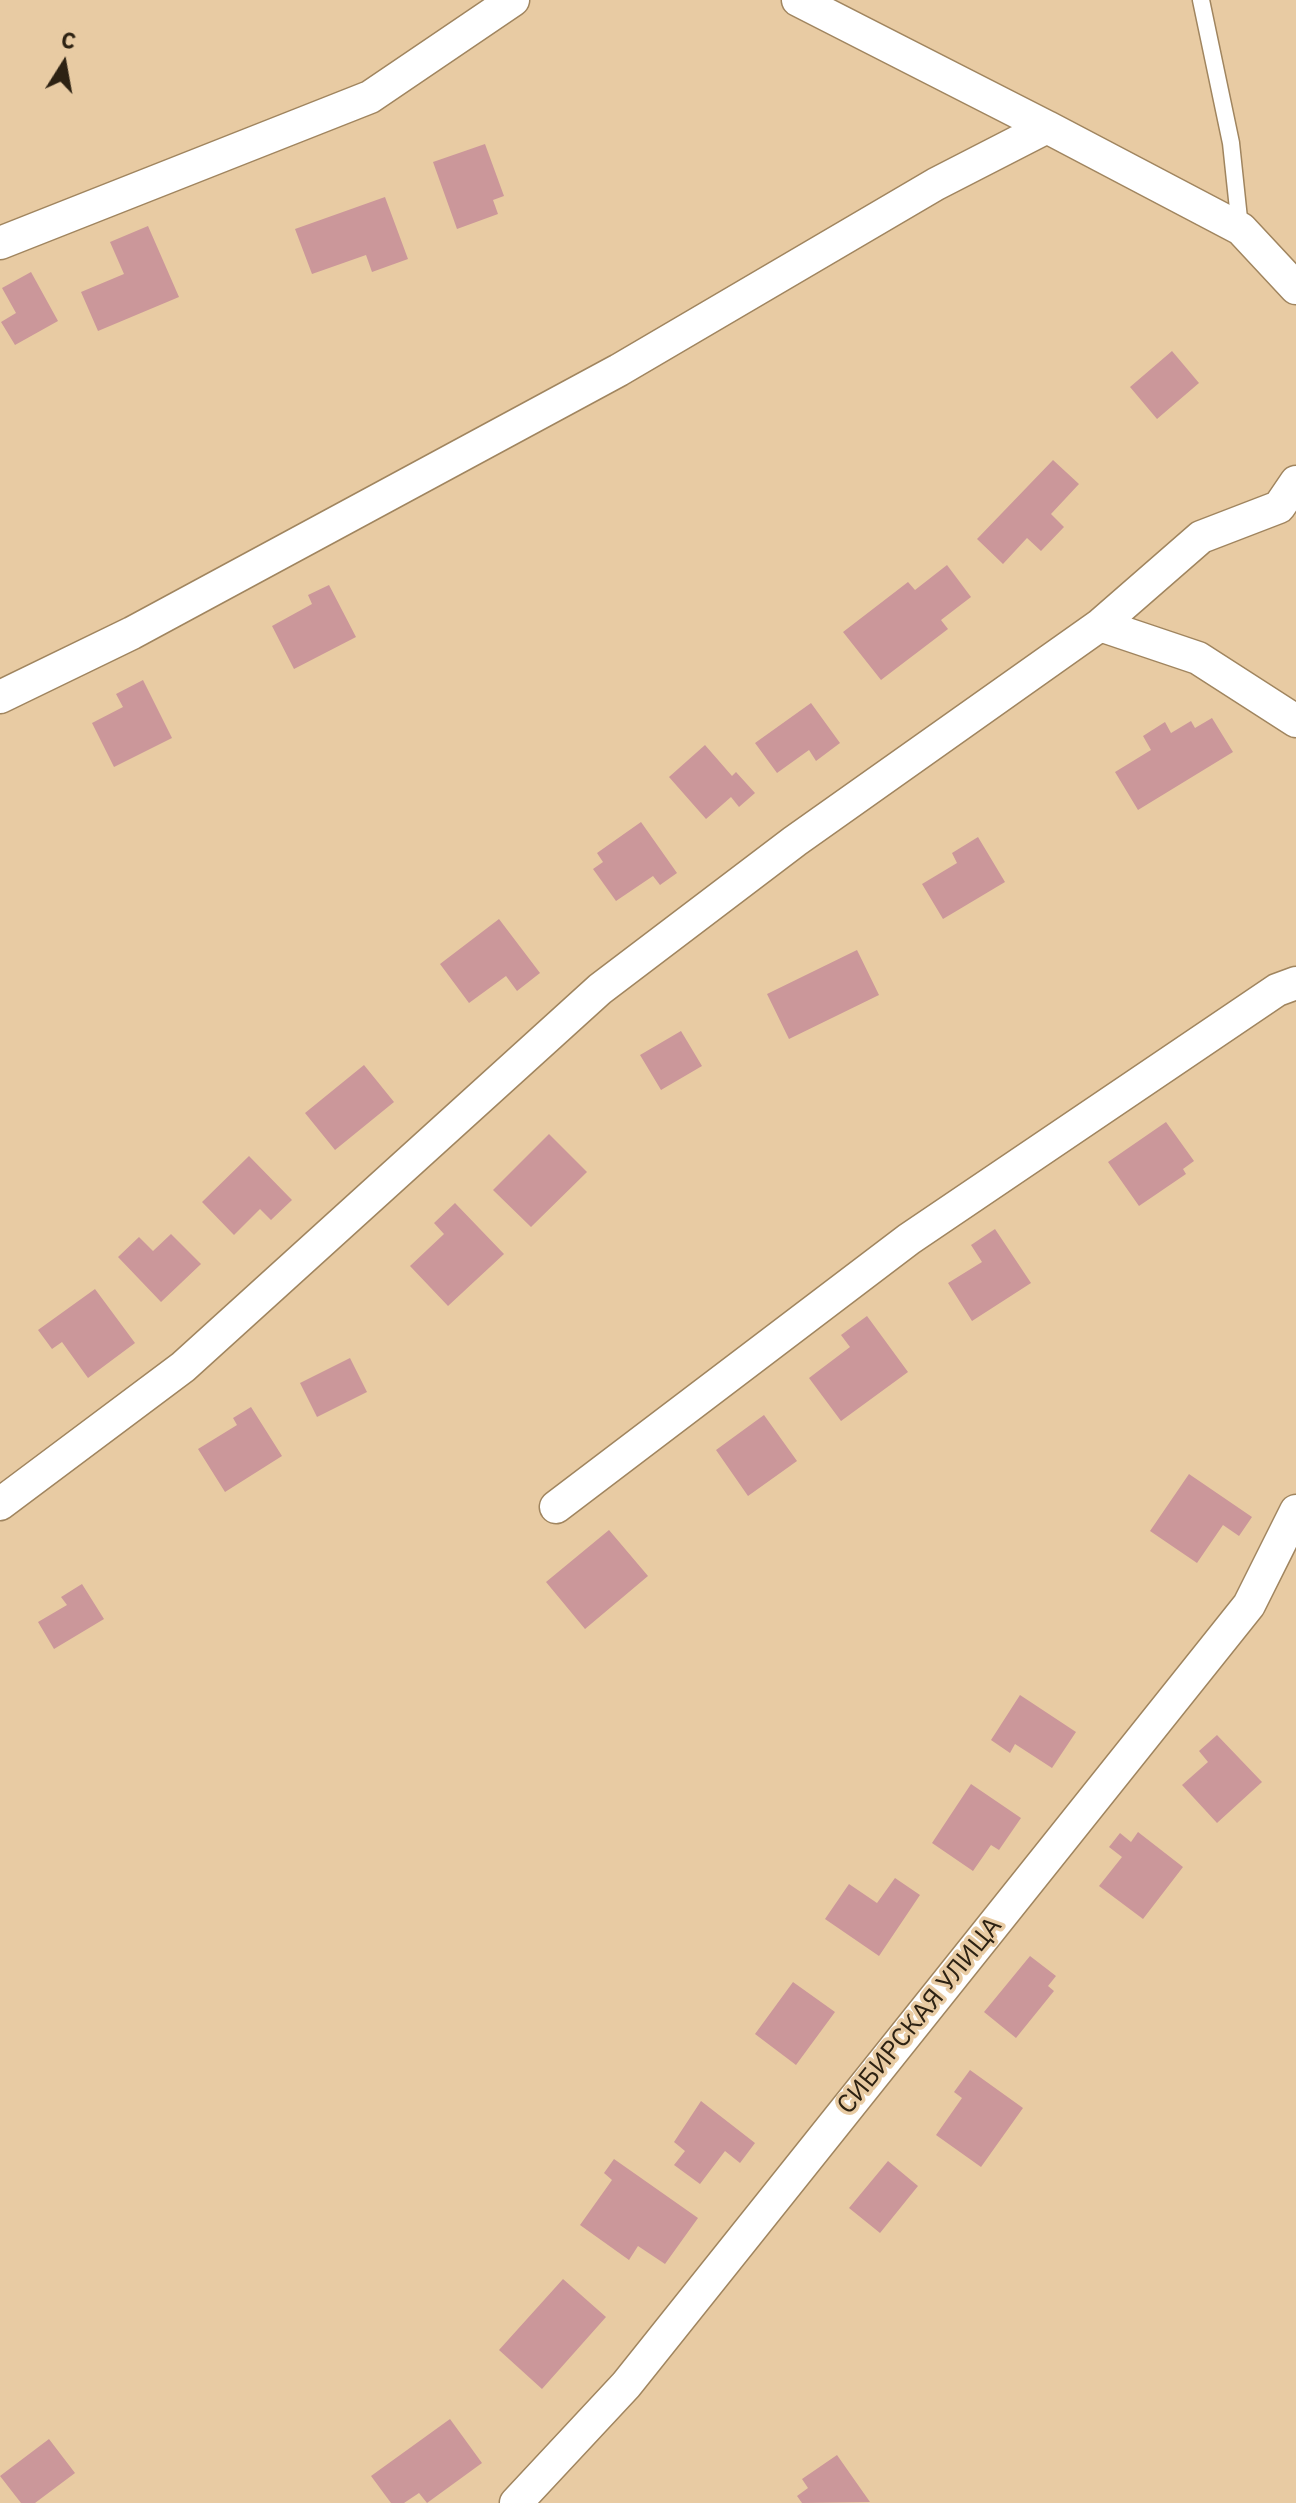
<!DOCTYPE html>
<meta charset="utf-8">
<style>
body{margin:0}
#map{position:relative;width:1296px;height:2503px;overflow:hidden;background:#e8cba3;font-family:"IBM Plex Sans",sans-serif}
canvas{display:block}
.north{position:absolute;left:24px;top:24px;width:80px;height:80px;-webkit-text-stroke:6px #e8cba3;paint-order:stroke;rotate:11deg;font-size:22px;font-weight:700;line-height:32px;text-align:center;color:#2d2213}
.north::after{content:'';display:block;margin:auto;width:28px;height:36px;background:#2d2213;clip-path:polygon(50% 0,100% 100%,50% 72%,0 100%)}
</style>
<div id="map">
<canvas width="1296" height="2503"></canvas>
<div class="north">С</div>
</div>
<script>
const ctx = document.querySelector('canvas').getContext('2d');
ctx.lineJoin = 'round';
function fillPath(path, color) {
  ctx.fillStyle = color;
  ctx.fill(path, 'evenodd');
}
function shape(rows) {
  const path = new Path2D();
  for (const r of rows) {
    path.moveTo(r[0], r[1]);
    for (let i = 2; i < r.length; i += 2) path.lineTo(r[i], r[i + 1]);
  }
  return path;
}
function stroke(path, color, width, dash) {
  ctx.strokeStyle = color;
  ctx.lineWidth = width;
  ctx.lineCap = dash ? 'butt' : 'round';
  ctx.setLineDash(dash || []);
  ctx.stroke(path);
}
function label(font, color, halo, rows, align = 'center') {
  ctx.font = font + ' "IBM Plex Sans",sans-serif';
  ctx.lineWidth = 7;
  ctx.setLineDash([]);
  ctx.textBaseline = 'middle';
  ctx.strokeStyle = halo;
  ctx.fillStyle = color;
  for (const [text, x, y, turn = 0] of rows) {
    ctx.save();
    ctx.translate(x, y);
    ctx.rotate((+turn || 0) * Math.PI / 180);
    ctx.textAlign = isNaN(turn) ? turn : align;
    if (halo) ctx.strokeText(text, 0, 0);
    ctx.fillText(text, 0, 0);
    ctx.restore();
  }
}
const building = shape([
 [485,144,504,196,493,200,498,214,457,229,433,162],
 [385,197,408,259,372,272,366,255,312,274,295,229],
 [148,226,179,297,98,331,81,292,124,274,110,242],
 [31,272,58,321,15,345,1,322,16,313,2,288],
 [1172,351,1199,383,1157,419,1130,387],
 [1053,460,1079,484,1051,514,1064,527,1041,551,1027,538,1003,564,977,539],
 [947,565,971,597,941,620,948,629,881,680,843,632,908,582,915,590],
 [329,585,356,637,294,669,272,626,312,604,308,595],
 [143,680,172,738,114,767,92,723,123,707,116,694],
 [811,703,840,743,816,761,809,750,777,773,755,743],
 [1212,718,1233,752,1138,810,1115,772,1151,750,1143,736,1165,722,1171,733,1191,721,1195,728],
 [705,745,732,776,736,772,755,793,739,807,731,797,706,819,669,777],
 [641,822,677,873,660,885,653,876,616,901,593,869,603,862,597,853],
 [978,837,1005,882,943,919,922,884,957,863,952,853],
 [499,919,540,973,517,991,506,976,469,1003,440,964],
 [857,950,879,995,789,1039,767,994],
 [681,1031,702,1066,661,1090,640,1055],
 [364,1065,394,1102,335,1150,305,1113],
 [1166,1122,1194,1161,1183,1169,1186,1174,1139,1206,1108,1162],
 [549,1134,587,1172,531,1227,493,1190],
 [249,1156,292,1200,271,1220,260,1209,234,1235,202,1202],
 [455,1203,504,1254,448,1306,410,1266,444,1234,434,1223],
 [995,1229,1031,1283,972,1321,948,1283,982,1262,971,1245],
 [171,1234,201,1264,161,1302,118,1257,139,1237,153,1251],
 [95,1289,135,1343,88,1378,62,1342,52,1349,38,1330],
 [867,1316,908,1372,841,1421,809,1378,850,1347,841,1335],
 [350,1358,367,1392,317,1417,300,1383],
 [251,1407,282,1456,225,1492,198,1449,237,1425,233,1418],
 [764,1415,797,1461,748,1496,716,1450],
 [1189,1474,1252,1517,1239,1536,1223,1525,1197,1563,1150,1531],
 [609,1530,648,1576,585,1629,546,1582],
 [82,1584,104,1619,54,1649,38,1622,67,1605,61,1597],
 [1020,1695,1076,1732,1052,1768,1015,1744,1010,1753,991,1740],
 [1217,1735,1262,1782,1217,1823,1182,1785,1208,1762,1199,1751],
 [971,1784,1021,1818,999,1850,991,1845,973,1871,932,1843],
 [1138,1832,1183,1867,1143,1919,1099,1886,1122,1857,1109,1847,1120,1833,1131,1842],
 [895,1878,920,1895,879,1956,825,1919,849,1884,877,1903],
 [1030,1956,1056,1976,1048,1986,1054,1991,1016,2038,984,2012],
 [793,1982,835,2012,796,2065,755,2034],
 [970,2070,1023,2108,981,2167,936,2135,962,2098,954,2092],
 [701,2101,755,2143,740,2163,725,2151,700,2184,674,2165,685,2151,674,2142],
 [614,2159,698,2218,665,2264,638,2246,629,2260,580,2225,612,2180,604,2173],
 [888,2161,918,2186,880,2233,849,2208],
 [563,2279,606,2317,542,2389,499,2350],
 [450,2419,482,2463,427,2503,419,2493,404,2503,391,2503,371,2476],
 [49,2439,75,2473,35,2503,21,2503,0,2476],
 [837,2455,870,2502,802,2503,797,2496,808,2488,802,2479]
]);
const service = shape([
 [1201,0,1231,143,1240,228]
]);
const minor = shape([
 [1047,127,1241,229,1296,288],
 [0,243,370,97,513,0],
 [1296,482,1279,507,1201,537,1100,625,1198,658,1296,721],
 [0,697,132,633,619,370,936,184,1047,127,798,0],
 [0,1504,183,1367,600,989,795,841,1100,625],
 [556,1507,909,1239,1277,990,1296,983],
 [516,2503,626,2385,1249,1605,1296,1511]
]);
const streetNames = [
 ["СИБИРСКАЯ УЛИЦА",920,2016,-51]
];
fillPath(building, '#cb979a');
stroke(service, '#a0855f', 19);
stroke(minor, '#a0855f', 35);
stroke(service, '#fff', 16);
stroke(minor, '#fff', 32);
label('26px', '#2d2213', '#e8cba3', streetNames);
</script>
